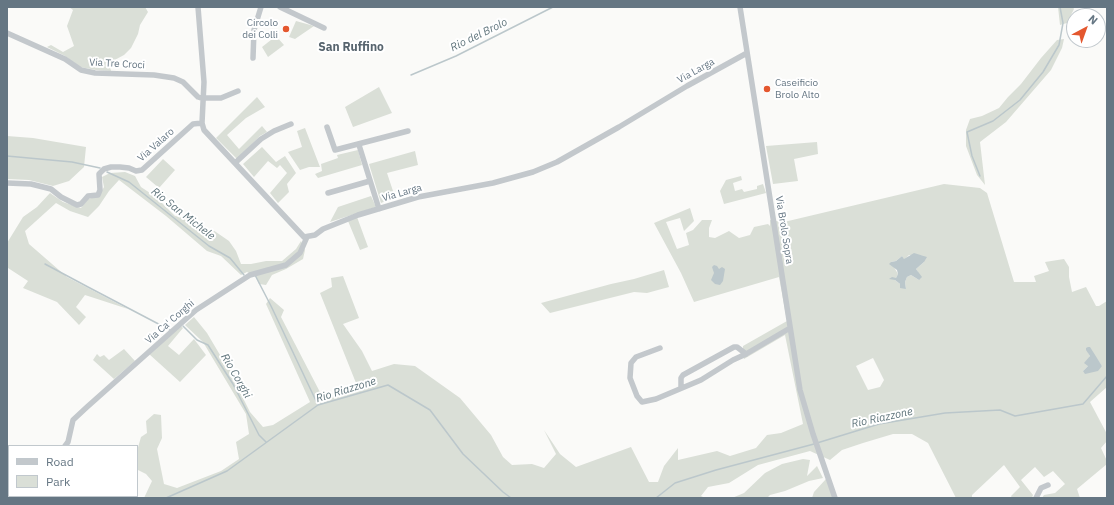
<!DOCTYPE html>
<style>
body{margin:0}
#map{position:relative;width:1114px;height:505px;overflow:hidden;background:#fafaf8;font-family:"IBM Plex Sans",sans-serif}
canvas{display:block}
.frame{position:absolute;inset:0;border:8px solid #657683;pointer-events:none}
.legend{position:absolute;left:8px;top:445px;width:130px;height:52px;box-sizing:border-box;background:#fff;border:1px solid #c1c8cd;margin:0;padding:5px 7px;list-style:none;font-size:12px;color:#657683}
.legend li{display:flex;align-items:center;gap:8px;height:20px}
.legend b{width:20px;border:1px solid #c1c8cd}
.north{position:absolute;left:1066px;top:8px;width:40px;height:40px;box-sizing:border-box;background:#fff;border:1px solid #c1c8cd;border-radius:50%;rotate:41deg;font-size:11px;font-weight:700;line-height:16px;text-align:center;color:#657683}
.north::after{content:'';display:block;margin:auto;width:14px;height:18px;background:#e4572e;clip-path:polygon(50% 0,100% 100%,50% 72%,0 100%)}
</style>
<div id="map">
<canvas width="1114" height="505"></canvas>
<div class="frame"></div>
<ul class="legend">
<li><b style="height:5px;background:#c3c8cc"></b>Road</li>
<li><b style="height:11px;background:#dadfd7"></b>Park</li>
</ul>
<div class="north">N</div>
</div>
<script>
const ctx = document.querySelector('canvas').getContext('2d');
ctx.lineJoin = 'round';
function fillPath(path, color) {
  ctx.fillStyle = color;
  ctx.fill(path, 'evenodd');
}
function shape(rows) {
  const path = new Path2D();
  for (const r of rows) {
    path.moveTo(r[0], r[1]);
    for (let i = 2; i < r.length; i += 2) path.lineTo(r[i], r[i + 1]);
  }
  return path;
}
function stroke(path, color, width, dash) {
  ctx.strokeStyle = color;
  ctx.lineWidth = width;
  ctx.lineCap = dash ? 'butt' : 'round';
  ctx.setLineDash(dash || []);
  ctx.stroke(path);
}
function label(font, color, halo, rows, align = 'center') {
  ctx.font = font + ' "IBM Plex Sans",sans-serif';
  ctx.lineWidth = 4;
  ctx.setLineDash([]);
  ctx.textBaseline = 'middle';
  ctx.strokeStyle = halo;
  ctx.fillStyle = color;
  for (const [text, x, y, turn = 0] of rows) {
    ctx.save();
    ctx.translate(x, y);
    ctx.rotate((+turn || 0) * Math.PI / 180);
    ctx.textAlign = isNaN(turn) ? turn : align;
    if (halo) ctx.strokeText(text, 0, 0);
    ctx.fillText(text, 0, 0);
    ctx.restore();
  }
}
const green = shape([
 [69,7,145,7,148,12,140,25,138,34,131,48,124,55,109,63,111,71,96,70,80,67,65,56,47,47,51,45,63,52,74,46,67,26,73,10],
 [1058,7,1073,7,1074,9,1067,23,1060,25],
 [296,21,314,26,295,39,289,37],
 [276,36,284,45,268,57,262,47],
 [1064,39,1062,48,1051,70,1006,122,980,142,985,185,977,175,966,146,966,130,970,119,982,116,999,108,1008,97,1021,84,1041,58,1057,40],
 [379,87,392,113,353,127,345,107],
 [257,97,265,107,246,118,227,135,239,149,262,126,267,132,260,136,237,159,216,138],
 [305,128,320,167,309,167,300,170,288,152,302,147,297,131],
 [7,136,33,138,86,147,84,167,69,181,53,186,29,180,7,179],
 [817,142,818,154,794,159,798,181,773,184,766,146],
 [262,147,276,162,285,156,296,173,287,184,289,192,278,203,270,193,287,173,280,165,277,168,268,161,254,177,243,164],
 [358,150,362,165,318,178,315,174,322,171,321,164,338,158,337,155],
 [415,151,418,165,387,173,395,197,381,203,369,164],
 [163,159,175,170,159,188,146,177],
 [125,172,135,176,141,187,156,197,175,216,192,219,201,231,213,230,229,241,236,251,241,264,251,264,266,261,282,261,296,249,301,241,305,250,303,259,286,269,272,275,266,285,259,284,256,277,247,272,241,275,221,256,207,251,166,216,119,180,109,191,99,206,88,217,70,211,56,203,25,231,29,244,67,277,128,309,85,295,76,307,86,317,79,325,57,302,23,288,28,281,8,268,7,269,7,243,23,217,37,207,50,193,63,202,81,208,88,199,99,196,104,187,102,177,110,173],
 [741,176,742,180,733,183,735,191,742,189,744,192,757,189,757,186,763,184,766,193,724,204,720,191,726,180],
 [944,184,980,188,987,193,1014,282,1036,282,1034,276,1049,271,1045,262,1064,259,1069,267,1069,277,1072,292,1086,287,1096,306,1099,306,1107,301,1107,387,1090,402,1107,434,1107,441,1101,448,1107,461,1107,464,1077,489,1080,498,1042,498,1044,495,1055,493,1065,484,1053,471,1044,477,1035,467,1021,480,1033,495,1032,498,1012,498,1011,496,1020,487,1004,465,972,495,972,498,956,498,928,443,912,434,893,434,863,443,842,450,830,460,810,451,758,465,729,483,708,487,701,496,705,498,144,498,152,481,146,474,138,470,137,468,137,451,141,437,147,433,146,421,154,414,161,415,162,438,157,449,164,484,177,488,221,471,239,459,236,442,249,434,246,414,203,342,185,325,194,317,207,333,223,360,240,379,239,390,250,412,263,427,273,425,310,402,266,304,270,298,284,310,281,317,322,396,358,388,320,293,332,287,331,278,343,276,359,318,343,324,362,351,372,371,394,364,415,366,460,398,491,435,503,457,512,465,532,464,544,468,556,454,544,430,560,454,576,467,631,447,649,482,658,482,664,466,678,448,678,460,717,451,730,456,756,448,767,435,781,433,803,424,785,335,744,359,743,356,743,346,787,321,779,277,694,302,681,273,654,223,690,208,694,221,684,231,680,218,666,222,677,249,689,245,686,233,693,230,702,220,712,220,709,228,709,237,715,238,729,231,739,238,750,235,754,227,768,224,770,226,770,220,784,222],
 [909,255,924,256,924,262,916,269,918,272,919,280,911,275,907,277,905,282,906,289,895,280,898,274,891,262,896,261,902,256,904,260],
 [1088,352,1097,359,1102,366,1083,371,1088,366,1088,360,1090,356],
 [873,358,884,380,880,387,868,390,856,366],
 [371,196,376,207,330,222,338,207],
 [357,217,368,247,360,250,348,221],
 [664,270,669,287,647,293,634,292,550,313,541,303,611,284,634,279],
 [181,326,183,328,168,346,179,355,194,339,206,355,180,382,149,354],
 [124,349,135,361,114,379,93,360,97,354,100,357,104,355,109,360],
 [803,459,810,460,807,476,817,466,823,478,809,481,785,491,770,495,767,498,732,498,744,493,765,473,782,464],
 [826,479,833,498,812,498,814,492]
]);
const water = shape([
 [914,253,927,257,924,262,916,269,922,277,919,280,911,275,907,277,905,282,906,289,900,288,900,284,895,280,889,279,892,277,896,278,898,274,897,270,889,264,891,262,896,261,902,256,904,259],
 [714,265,717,266,719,269,722,267,725,269,723,281,720,285,715,284,711,280,714,273,712,267],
 [1088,347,1090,347,1102,366,1098,371,1085,374,1083,371,1088,366,1084,363,1090,356,1086,350,1086,348]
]);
const stream = shape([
 [411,75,456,56,553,7],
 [7,156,72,162,100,168],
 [107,172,129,182,209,246,230,258,244,275],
 [980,176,972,156,967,132,993,121,1020,100,1043,72,1059,45,1063,23,1060,7],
 [45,264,88,287,170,330],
 [255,275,271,306,318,405],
 [183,326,197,340,208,345,233,384,259,435,266,442],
 [817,443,879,424,945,413,1000,410,1015,416,1083,404,1107,376],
 [166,498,227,471,318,405,388,385,430,410,463,454,503,492,511,498],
 [656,498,675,483,716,470,814,444]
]);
const minor = shape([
 [198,7,204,82,202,123,204,130,304,237,315,235,323,229,358,215,418,197,493,183,533,172,557,162,619,127,687,86,747,53],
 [280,7,324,28],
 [740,7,800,390,813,434,835,498],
 [7,33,65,59,81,70,95,73,154,75,174,78,183,82,198,97,201,98,221,98,238,91],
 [253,58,254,30,261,7],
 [327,127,335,150,408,131],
 [359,145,379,209],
 [235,163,261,139,274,131,291,124],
 [7,183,31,184,51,189,61,197,77,205,81,204,88,196,98,195,100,190,99,174,104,169,111,167,120,167,129,168,136,171,142,170,193,124,202,123],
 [328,193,370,181],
 [660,348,636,357,631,363,630,378,637,396,642,402,656,399,701,380,733,360,746,354,790,328],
 [681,388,681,378,683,375,734,347,737,347,746,354],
 [65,446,68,442,73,420,87,407,196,310,250,275,286,265,300,253,307,237],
 [7,476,9,475],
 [1036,498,1041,488,1048,485]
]);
const markers = [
 [286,29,4,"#e4572e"],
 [767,89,4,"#e4572e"]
];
const poiNames = [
 ["Circolo",278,23],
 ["dei Colli",278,35],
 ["Caseificio",775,83,"left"],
 ["Brolo Alto",775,95,"left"]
];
const streetNames = [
 ["Via Tre Croci",117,64,3],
 ["Via Larga",696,71,-29],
 ["Via Valaro",156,145,-42],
 ["Via Larga",402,193,-16],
 ["Via Brolo Sopra",784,230,81],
 ["Via Ca' Corghi",170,322,-41]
];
const waterNames = [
 ["Rio del Brolo",479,35,-26],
 ["Rio San Michele",183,214,38],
 ["Rio Corghi",236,376,60],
 ["Rio Riazzone",346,390,-17],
 ["Rio Riazzone",882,418,-12]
];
const quarterNames = [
 ["San Ruffino",351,48]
];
fillPath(green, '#dadfd7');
fillPath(water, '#bbc7cb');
stroke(stream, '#bbc7cb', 1.5);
stroke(minor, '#c3c8cc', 5.5);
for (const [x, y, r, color] of markers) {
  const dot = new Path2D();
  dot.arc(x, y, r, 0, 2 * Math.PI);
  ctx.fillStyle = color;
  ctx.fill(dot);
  stroke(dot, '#fff', 1.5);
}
label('10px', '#657683', '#fff', poiNames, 'right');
label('10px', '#657683', '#fff', streetNames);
label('italic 11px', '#60757c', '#fff', waterNames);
label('bold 12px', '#57646e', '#fff', quarterNames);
</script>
